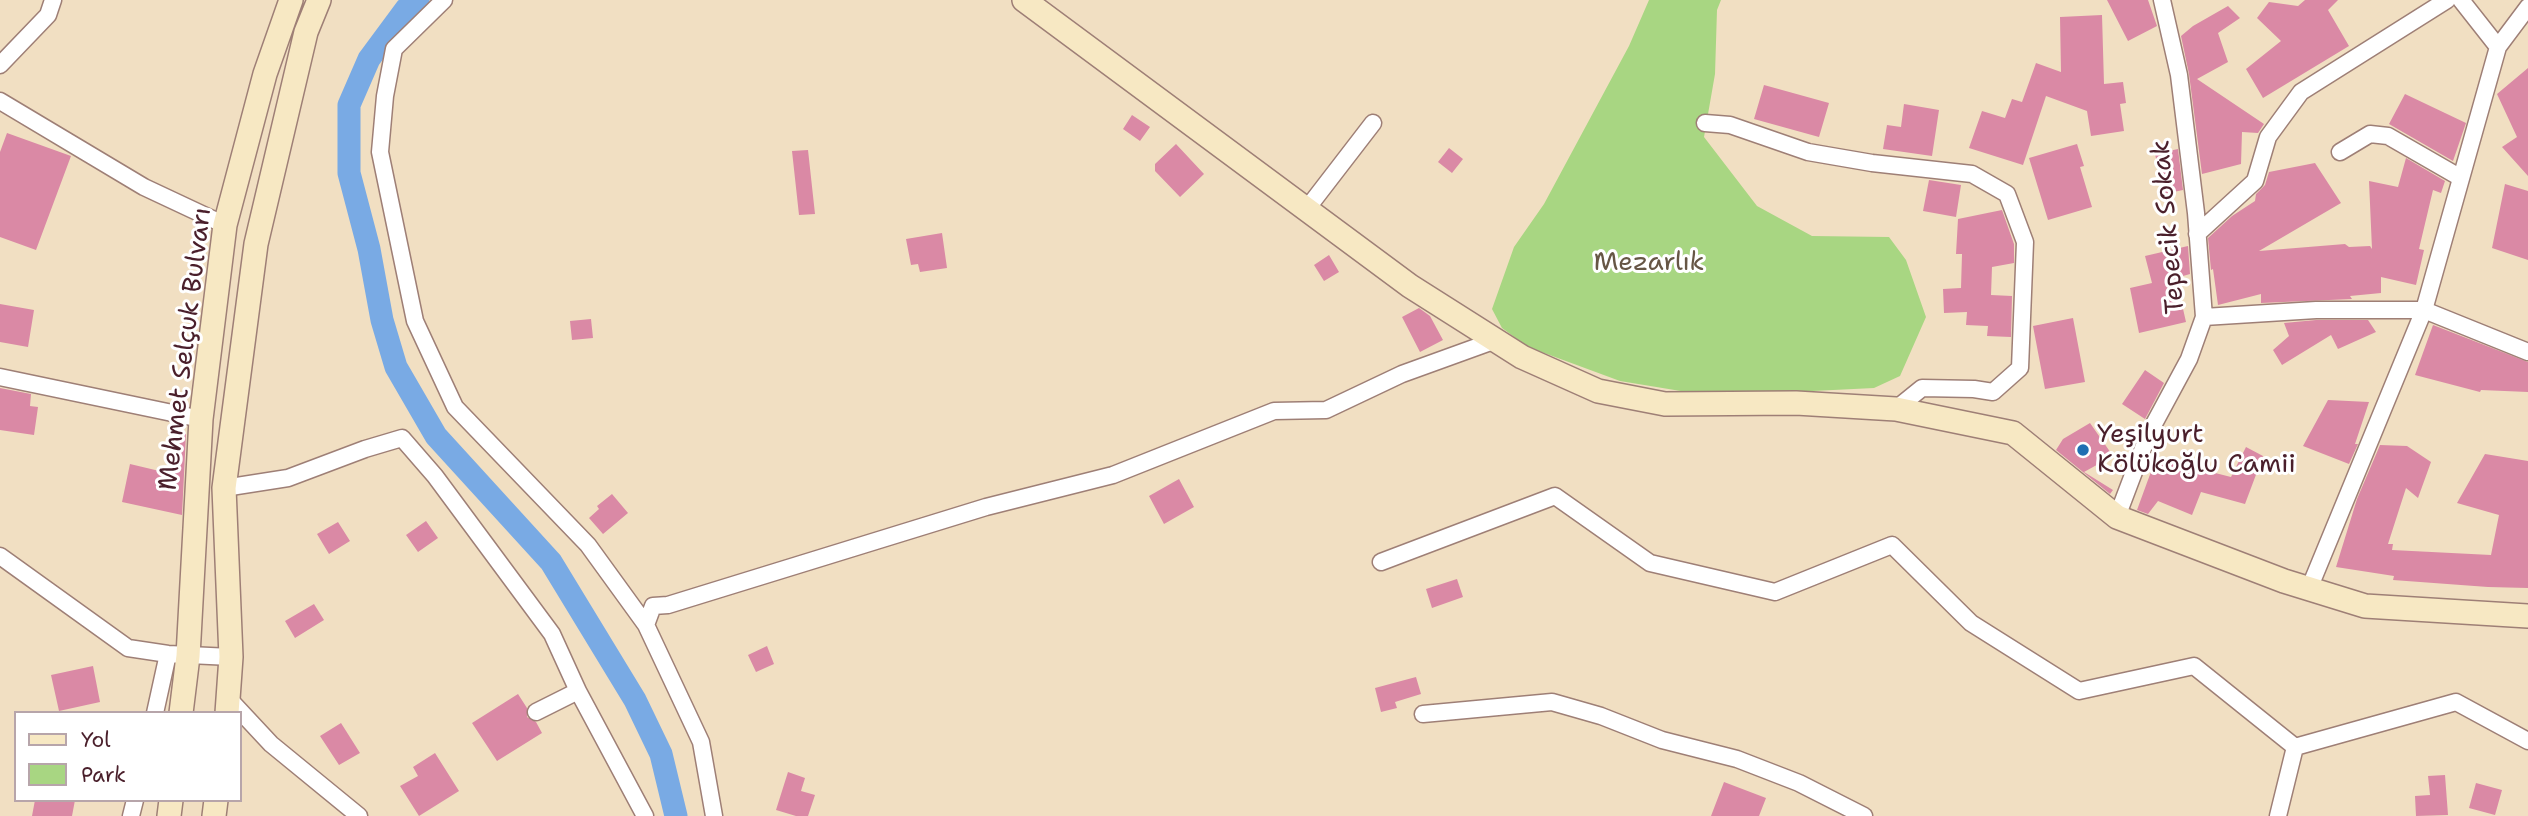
<!DOCTYPE html>
<meta charset="utf-8">
<style>
body{margin:0}
#map{position:relative;width:2528px;height:816px;overflow:hidden;background:#f1dfc2;font-family:"Shantell Sans",sans-serif}
canvas{display:block}
.legend{position:absolute;left:14px;top:711px;width:228px;height:91px;box-sizing:border-box;background:#fff;border:2px solid #b7a5aa;margin:0;padding:9px 12px;list-style:none;font-size:21px;color:#4a1f2b}
.legend li{display:flex;align-items:center;gap:14px;height:35px}
.legend b{width:35px;border:2px solid #b7a5aa}
</style>
<div id="map">
<canvas width="2528" height="816"></canvas>
<ul class="legend">
<li><b style="height:9px;background:#f7e8c3"></b>Yol</li>
<li><b style="height:19px;background:#a8d682"></b>Park</li>
</ul>
</div>
<script>
const ctx = document.querySelector('canvas').getContext('2d');
ctx.lineJoin = 'round';
function fillPath(path, color) {
  ctx.fillStyle = color;
  ctx.fill(path, 'evenodd');
}
function shape(rows) {
  const path = new Path2D();
  for (const r of rows) {
    path.moveTo(r[0], r[1]);
    for (let i = 2; i < r.length; i += 2) path.lineTo(r[i], r[i + 1]);
  }
  return path;
}
function stroke(path, color, width, dash) {
  ctx.strokeStyle = color;
  ctx.lineWidth = width;
  ctx.lineCap = dash ? 'butt' : 'round';
  ctx.setLineDash(dash || []);
  ctx.stroke(path);
}
function label(font, color, halo, rows, align = 'center') {
  ctx.font = font + ' "Shantell Sans",sans-serif';
  ctx.lineWidth = 6;
  ctx.setLineDash([]);
  ctx.textBaseline = 'middle';
  ctx.strokeStyle = halo;
  ctx.fillStyle = color;
  for (const [text, x, y, turn = 0] of rows) {
    ctx.save();
    ctx.translate(x, y);
    ctx.rotate((+turn || 0) * Math.PI / 180);
    ctx.textAlign = isNaN(turn) ? turn : align;
    if (halo) ctx.strokeText(text, 0, 0);
    ctx.fillText(text, 0, 0);
    ctx.restore();
  }
}
const green = shape([
 [1649,0,1721,0,1717,10,1715,74,1704,137,1757,206,1812,236,1889,237,1906,260,1926,317,1900,376,1874,388,1711,396,1620,381,1528,347,1502,328,1492,309,1514,247,1544,204,1629,46]
]);
const canal = shape([
 [418,0,406,9,369,59,349,105,349,173,369,249,382,320,396,367,436,436,551,562,635,700,661,754,676,816]
]);
const building = shape([
 [2107,0,2148,0,2157,26,2128,41],
 [2305,0,2338,0,2328,10,2349,46,2263,98,2246,69,2281,41,2257,18,2269,2,2298,6],
 [2228,6,2240,18,2218,33,2228,62,2197,79,2264,124,2258,133,2242,132,2241,164,2202,174,2189,74,2181,36,2193,26],
 [2102,15,2104,84,2123,82,2126,103,2120,104,2124,131,2091,136,2087,111,2046,96,2023,165,1969,148,1982,111,2005,118,2012,99,2022,102,2036,63,2061,72,2060,17],
 [2528,68,2528,176,2502,147,2517,137,2497,94],
 [1764,85,1829,103,1819,137,1754,119],
 [2405,94,2466,123,2453,161,2389,124],
 [1904,104,1939,110,1932,156,1883,149,1887,125,1901,127],
 [1132,115,1150,127,1140,141,1123,129],
 [7,133,71,156,36,250,0,237,0,152],
 [1176,144,1204,174,1180,197,1155,171,1155,164],
 [2077,144,2084,166,2080,167,2092,207,2048,220,2029,158],
 [1449,148,1463,159,1452,173,1438,162],
 [2178,149,2183,190,2164,194,2155,154],
 [808,150,815,214,799,215,792,151],
 [2406,158,2445,181,2441,193,2433,190,2419,249,2424,250,2416,285,2381,277,2381,293,2350,296,2352,299,2261,303,2261,294,2218,305,2213,269,2211,270,2208,238,2232,216,2255,201,2256,194,2265,185,2269,172,2315,163,2341,203,2259,251,2345,244,2349,247,2370,246,2372,249,2369,181,2398,187],
 [1929,180,1961,185,1956,217,1923,211],
 [2505,184,2528,191,2528,260,2492,248],
 [2002,210,2014,244,2014,263,1992,267,1991,295,2012,296,2011,337,1987,336,1988,326,1966,325,1967,312,1944,313,1943,289,1961,288,1962,254,1956,254,1958,219],
 [942,233,947,268,920,272,918,264,911,265,906,239],
 [2188,246,2190,274,2176,278,2186,322,2139,333,2130,288,2152,283,2145,256],
 [1329,255,1339,272,1324,281,1314,265],
 [0,304,34,310,28,347,0,342],
 [1419,308,1430,316,1443,340,1420,352,1402,317],
 [2073,318,2085,382,2045,389,2033,326],
 [591,319,593,338,572,340,570,321],
 [2316,320,2368,320,2376,332,2338,349,2331,335,2282,365,2273,350,2289,336,2284,323],
 [2433,325,2528,362,2528,392,2481,390,2480,392,2415,375],
 [2145,370,2164,383,2145,419,2122,404],
 [0,388,31,394,30,406,38,407,34,435,0,430],
 [2328,400,2369,402,2355,444,2358,444,2349,464,2303,446],
 [2090,423,2113,456,2084,472,2113,490,2110,494,2056,450,2063,439],
 [182,433,186,434,182,515,122,502,130,464,172,474],
 [2380,445,2407,446,2431,462,2418,498,2406,488,2388,544,2393,544,2392,550,2491,555,2499,515,2457,503,2485,454,2528,461,2528,588,2488,587,2393,580,2394,576,2336,567,2357,499],
 [2246,447,2263,456,2245,504,2201,492,2192,515,2158,501,2148,514,2137,510,2156,458,2231,477],
 [1179,479,1194,507,1164,524,1149,496],
 [612,494,628,513,603,534,589,518,599,509,597,506],
 [426,521,438,538,418,552,406,535],
 [338,522,350,541,329,554,317,534],
 [1457,579,1463,597,1432,608,1426,589],
 [314,604,324,620,295,638,285,621],
 [767,646,774,664,756,672,748,655],
 [93,666,100,702,59,711,51,675],
 [1416,677,1421,694,1395,702,1397,708,1381,712,1375,688],
 [518,694,527,708,527,717,536,722,542,733,497,761,472,723],
 [341,723,360,753,339,765,320,736],
 [435,753,459,791,419,816,400,786,418,776,413,767],
 [788,772,805,778,801,791,815,795,808,816,796,816,776,810],
 [2445,775,2448,815,2416,816,2415,796,2430,795,2428,776],
 [1724,782,1766,798,1759,816,1711,816],
 [2476,783,2502,790,2495,815,2469,808],
 [35,800,75,800,72,816,32,816]
]);
const street = shape([
 [444,0,394,49,385,96,380,152,415,321,455,407,588,545,646,625,701,742,714,816],
 [2461,0,2498,47],
 [0,65,48,15,53,0],
 [0,101,144,187,225,225],
 [1705,123,1730,125,1808,152,1872,163,1972,174,2007,194,2025,242,2020,368,1993,392,1974,389,1922,388,1896,409],
 [2340,152,2370,134,2388,136,2461,178],
 [1306,210,1373,123],
 [2197,234,2255,181,2268,137,2301,92,2447,0],
 [2204,317,2316,310,2424,310,2528,352],
 [0,377,201,419],
 [224,488,288,478,365,449,402,438,435,476,552,634,578,691,536,712],
 [2117,517,2148,435,2189,359,2204,317,2196,213,2179,75,2162,0],
 [0,556,128,648,168,654,231,657],
 [1381,562,1555,496,1650,563,1775,592,1892,545,1971,623,2079,691,2194,666,2295,747],
 [2309,589,2424,310,2498,47,2528,7],
 [646,625,653,606,668,605,986,507,1113,475,1274,411,1326,410,1402,374,1496,340],
 [578,691,645,816],
 [229,699,271,744,359,816],
 [155,713,168,654],
 [1423,714,1552,702,1601,716,1662,740,1737,759,1799,783,1864,816],
 [131,816,135,800],
 [2278,816,2295,747,2456,702,2528,741]
]);
const secondary = shape([
 [1024,0,1410,286,1522,357,1598,391,1665,404,1796,403,1896,409,2013,433,2117,517,2284,581,2365,606,2528,616],
 [181,713,188,656,201,419,225,225,265,74,291,0],
 [227,713,231,657,224,488,256,244,306,32,319,0],
 [169,816,171,800],
 [214,816,216,800]
]);
const markers = [
 [2083,450,7,"#1f6fb2"]
];
const streetNames = [
 ["Tepecik Sokak",2169,227,-95],
 ["Mehmet Selçuk Bulvarı",186,349,-83]
];
const parkNames = [
 ["Mezarlık",1649,263]
];
const poiNames = [
 ["Yeşilyurt",2097,435],
 ["Kölükoğlu Camii",2097,465]
];
fillPath(green, '#a8d682');
stroke(canal, '#79aae4', 23);
fillPath(building, '#da89a5');
stroke(street, '#9e7f76', 19);
stroke(secondary, '#9e7f76', 26);
stroke(street, '#fff', 16);
stroke(secondary, '#f7e8c3', 23);
for (const [x, y, r, color] of markers) {
  const dot = new Path2D();
  dot.arc(x, y, r, 0, 2 * Math.PI);
  ctx.fillStyle = color;
  ctx.fill(dot);
  stroke(dot, '#fff', 2.5);
}
label('26px', '#4a1f2b', '#fff', streetNames);
label('26px', '#665645', '#fff', parkNames);
label('26px', '#4a1f2b', '#fff', poiNames, 'left');
</script>
